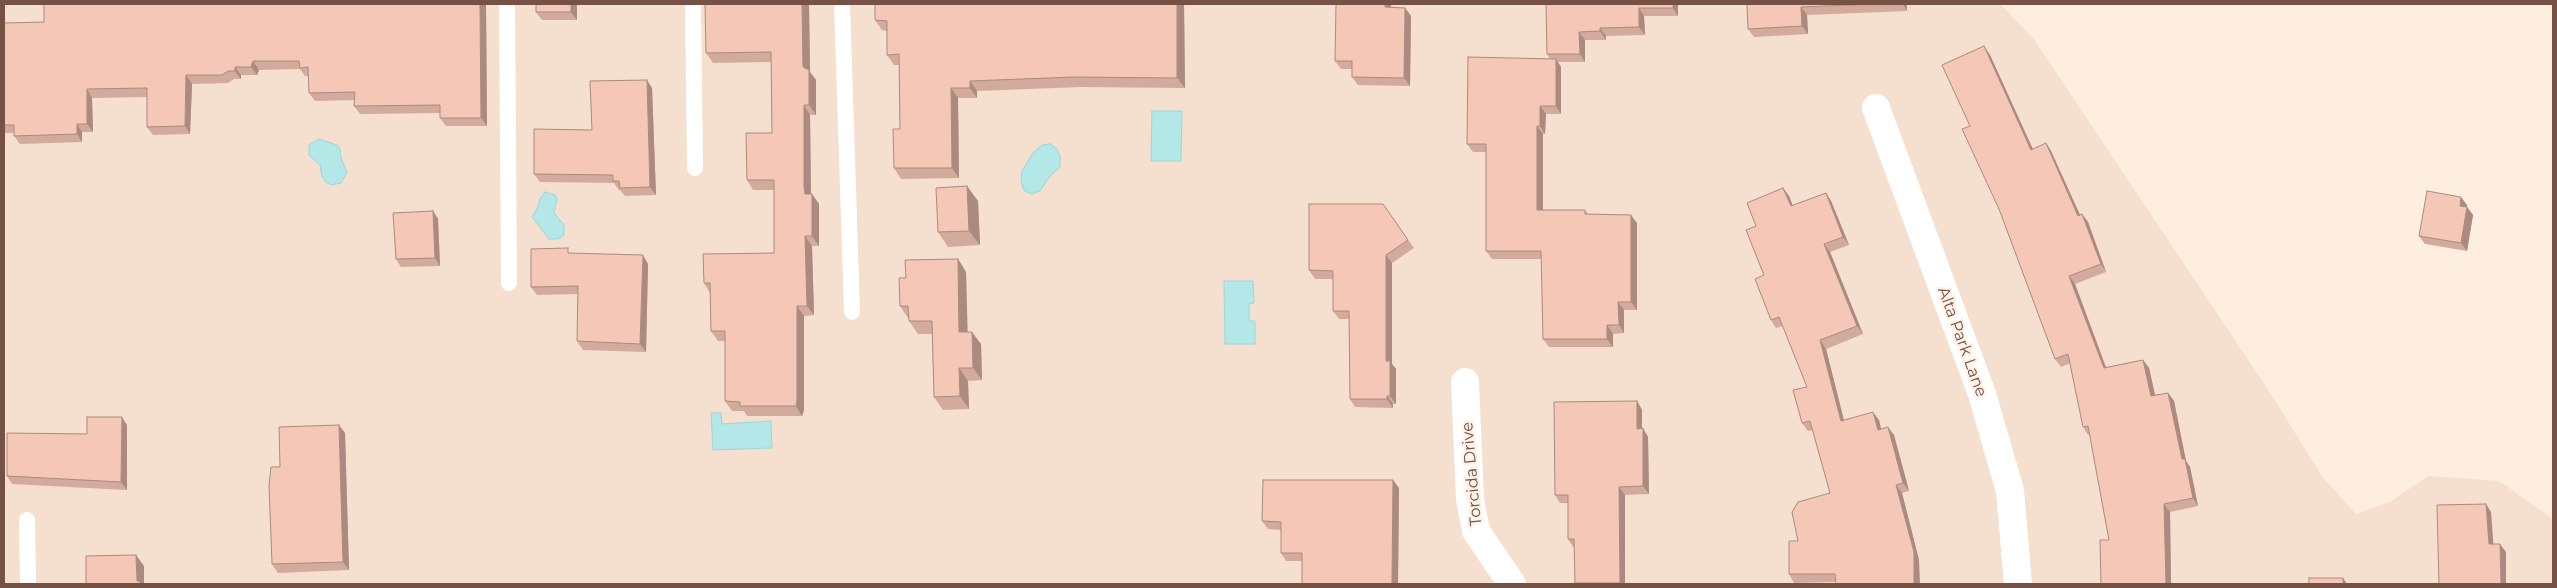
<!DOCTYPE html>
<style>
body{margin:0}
#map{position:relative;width:2557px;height:588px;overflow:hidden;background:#fdeee0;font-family:Montserrat,sans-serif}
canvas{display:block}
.frame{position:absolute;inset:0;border:5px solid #755146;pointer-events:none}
</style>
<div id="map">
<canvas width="2557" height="588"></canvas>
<div class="frame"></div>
</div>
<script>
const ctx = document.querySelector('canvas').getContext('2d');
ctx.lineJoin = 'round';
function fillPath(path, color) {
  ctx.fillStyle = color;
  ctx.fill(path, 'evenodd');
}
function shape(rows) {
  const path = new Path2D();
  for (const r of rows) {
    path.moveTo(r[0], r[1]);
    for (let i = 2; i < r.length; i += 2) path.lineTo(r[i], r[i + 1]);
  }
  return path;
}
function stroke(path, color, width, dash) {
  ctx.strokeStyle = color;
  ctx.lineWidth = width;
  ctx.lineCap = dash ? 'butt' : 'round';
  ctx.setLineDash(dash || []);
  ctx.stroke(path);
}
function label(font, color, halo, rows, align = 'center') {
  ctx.font = font + ' Montserrat,sans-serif';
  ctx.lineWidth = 5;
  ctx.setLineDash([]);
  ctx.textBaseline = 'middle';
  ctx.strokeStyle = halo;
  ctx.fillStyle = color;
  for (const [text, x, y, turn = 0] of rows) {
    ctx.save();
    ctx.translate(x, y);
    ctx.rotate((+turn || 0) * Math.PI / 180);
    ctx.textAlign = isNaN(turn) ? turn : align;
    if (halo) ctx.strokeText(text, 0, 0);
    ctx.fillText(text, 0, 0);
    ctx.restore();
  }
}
const residential = shape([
 [4,4,2000,4,2033,38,2271,394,2323,478,2356,514,2390,502,2428,476,2499,481,2553,519,2553,584,4,584]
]);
const water = shape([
 [1152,111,1182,111,1181,161,1151,161,1152,111],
 [319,139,337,145,340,149,341,158,347,172,341,183,331,185,326,182,322,177,320,165,309,155,309,145,319,139],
 [1050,144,1057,149,1060,156,1060,167,1050,176,1040,191,1032,194,1027,192,1024,190,1021,182,1022,171,1033,153,1042,145,1050,144],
 [545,192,555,195,557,199,554,213,564,225,564,235,558,239,549,239,532,217,539,205,539,200,545,192],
 [1224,281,1253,281,1254,303,1249,304,1249,321,1255,321,1255,344,1225,344,1224,281],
 [721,413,722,424,771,421,772,448,713,450,711,413,721,413]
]);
const lane = shape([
 [507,4,509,283],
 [693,4,695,168],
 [842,4,852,312],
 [27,520,28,584]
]);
const street = shape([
 [1876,108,1982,394,2010,491,2018,584],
 [1465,382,1470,499,1476,531,1512,584]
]);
const wall = shape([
 [486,4,487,126,446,126,440,118,440,113,360,114,354,106,354,100,315,101,309,93,308,76,305,76,300,69,259,70,257,75,241,75,241,79,234,79,228,83,192,84,190,134,153,135,147,127,147,97,92,98,93,132,82,132,82,142,20,144,14,136,14,133,4,133,4,23,44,22],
 [577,4,577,20,542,20,536,12],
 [705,4,809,4,810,72,816,80,816,115,810,115,811,194,812,194,819,204,819,246,812,246,814,315,804,316,804,410,802,416,747,416,744,411,732,411,725,401,725,341,718,341,711,331,710,293,704,283,774,253,774,190,753,190,747,180,772,133,771,62,713,63,706,53],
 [1184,4,1185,88,1081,87,977,91,977,98,958,98,959,178,901,179,894,168,900,129,899,65,894,65,887,55,887,31,882,30,875,20],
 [1546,4,1678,4,1678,16,1644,16,1645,35,1606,36,1606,40,1585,40,1585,62,1558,62,1561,67,1561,114,1546,114,1545,134,1543,134,1543,210,1585,210,1588,214,1637,223,1637,310,1624,310,1624,333,1613,334,1613,347,1549,347,1543,339,1542,259,1492,259,1486,251,1486,152,1473,152,1467,144,1550,59,1547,54],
 [1747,4,1907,4,1907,11,1807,15,1808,34,1754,37,1748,29],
 [1391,7,1405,8,1411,16,1410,86,1358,85,1352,77,1352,69,1341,69,1335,61],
 [1990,55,2032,149,2046,143,2051,151,2080,215,2082,214,2088,222,2106,272,2075,284,2106,367,2143,360,2149,368,2155,395,2168,393,2174,401,2186,461,2190,467,2198,506,2170,512,2171,584,2101,584,2109,540,2090,434,2088,435,2083,427,2070,363,2061,367,2055,359,1970,126],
 [652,88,656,195,625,196,620,190,619,190,614,183,540,182,534,174,592,130],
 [1783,188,1789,196,1793,206,1826,193,1831,201,1849,245,1830,252,1863,334,1826,349,1844,420,1879,420,1881,429,1894,435,1909,491,1902,493,1919,560,1835,582,1794,583,1789,574,1798,541,1830,493,1813,430,1808,431,1802,423,1807,387,1783,326,1776,328,1771,320,1756,226],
 [978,201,980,245,948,247,938,232],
 [1383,204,1414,248,1392,263,1392,364,1396,369,1396,404,1393,404,1393,408,1355,407,1350,399,1349,319,1339,319,1333,311,1333,279,1315,279,1309,270],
 [2467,205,2467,207,2473,215,2467,251,2425,244,2419,236],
 [433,211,438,219,440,266,401,267,396,259],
 [572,253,648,264,646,352,583,350,577,341,578,294,537,295,531,287],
 [958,259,966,272,967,332,981,344,982,380,968,381,969,409,943,410,934,397,932,334,918,334,909,321,909,318,908,318,900,306,906,278],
 [1637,401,1642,410,1642,428,1648,437,1649,494,1625,495,1625,584,1575,584,1575,583,1574,547,1573,547,1568,539,1568,503,1560,503,1555,495],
 [127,425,127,490,12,484,7,476,87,434],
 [345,433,349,570,278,573,272,564,280,467],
 [1399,488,1398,584,1302,584,1302,561,1286,561,1281,553,1281,530,1268,529,1262,521]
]);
const shadedWall = shape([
 [480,4,486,4,487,126,481,118],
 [571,4,577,4,577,20,571,12],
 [802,4,809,4,810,72,816,80,816,115,809,105,803,67],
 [1177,4,1184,4,1185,88,1177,78],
 [1385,4,1391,4,1391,15,1385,7],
 [1673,4,1678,4,1678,16,1673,8],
 [1903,4,1907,4,1907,11],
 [1801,7,1807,15,1808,34,1802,26],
 [1405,8,1411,16,1410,86,1404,78],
 [1639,8,1644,16,1645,35,1639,27],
 [1600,28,1606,36,1606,40,1600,31],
 [1579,32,1585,40,1585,62,1580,54],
 [1984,46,1990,55,2037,158,2031,150],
 [1556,59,1561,67,1561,114,1556,106],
 [253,61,259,70,257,75,251,67],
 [235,67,241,75,241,79,235,71],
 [186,75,192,84,190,134,185,126],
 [647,80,652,88,656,195,650,187],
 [970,81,977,91,977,98,970,88],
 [951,88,958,98,959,178,952,168],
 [87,89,92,98,93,132,87,124],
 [804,105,810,115,811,197,805,194,804,187],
 [1540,106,1546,114,1545,134,1540,126],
 [77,124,82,132,82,142,77,134],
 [1537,126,1543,134,1543,218,1537,210],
 [2046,143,2051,151,2084,224,2078,216],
 [967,186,978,201,980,245,969,231],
 [1783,188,1789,196,1796,214,1791,206],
 [1826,193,1831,201,1849,245,1843,237],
 [812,194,819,204,819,246,812,236],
 [2461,197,2467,205,2466,214,2460,206],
 [2467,207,2473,215,2467,251,2461,243],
 [433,211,438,219,440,266,435,258],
 [2082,214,2088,222,2106,272,2101,264],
 [1631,215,1637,223,1637,310,1631,302],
 [805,236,812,246,814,315,807,306],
 [1824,244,1830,252,1863,334,1857,326],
 [643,255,648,264,646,352,640,344],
 [1386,255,1392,263,1392,364,1396,369,1396,404,1390,396,1386,361],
 [958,259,966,272,968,345,959,332],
 [2069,276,2075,284,2109,376,2104,368],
 [1618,302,1624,310,1624,333,1619,325],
 [797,306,804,316,804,410,802,416,796,406],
 [1607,325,1613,334,1613,347,1607,339],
 [972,332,981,344,982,380,973,368],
 [1820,340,1826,349,1846,429,1841,421],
 [2143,360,2149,368,2157,404,2151,396],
 [959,368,968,381,969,409,960,396],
 [2168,393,2174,401,2186,461,2190,467,2198,506,2193,498,2182,459],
 [1387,396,1393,404,1393,408,1387,399],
 [1637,401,1642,410,1642,437,1637,429],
 [1873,412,1879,420,1883,438,1878,430],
 [122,417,127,425,127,490,121,482],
 [339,425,345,433,349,570,343,562],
 [1888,427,1894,435,1909,491,1903,483],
 [1643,428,1648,437,1649,494,1643,486],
 [1393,480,1399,488,1398,584,1392,584],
 [1896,485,1902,493,1919,560,1920,584,1914,584],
 [1619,487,1625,495,1625,584,1621,584,1620,583],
 [2164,504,2170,512,2171,584,2166,584],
 [2486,504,2491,512,2494,552,2489,544],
 [2500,544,2506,552,2506,584,2501,584],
 [136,555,144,566,144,584,139,584,137,581],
 [2343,578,2347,584,2343,584]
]);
const building = shape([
 [44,4,480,4,481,118,440,118,440,105,354,106,355,92,309,93,308,67,300,68,299,61,253,61,251,67,235,67,235,71,228,71,222,75,186,75,185,126,147,127,147,88,87,89,87,124,77,124,77,134,14,136,14,125,4,125,4,23,44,22,44,4],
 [536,4,571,4,571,12,536,12,536,4],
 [705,4,802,4,803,67,809,70,809,105,804,105,804,187,805,194,812,194,812,236,805,236,807,306,797,306,797,401,796,406,740,406,740,402,725,401,725,331,711,331,710,283,704,283,703,254,774,253,774,180,747,180,746,133,772,133,771,52,706,53,705,4],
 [875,4,1177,4,1177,78,1074,77,970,81,970,88,951,88,952,168,894,168,893,129,900,129,899,54,887,55,887,21,875,20,875,4],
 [1336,4,1385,4,1385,7,1405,8,1404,78,1352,77,1352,61,1335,61,1336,4],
 [1546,4,1673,4,1673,8,1639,8,1639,27,1600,28,1600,31,1579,32,1580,54,1547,54,1546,4],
 [1747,4,1876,4,1801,7,1802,26,1748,29,1747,4],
 [1984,46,2031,150,2046,143,2078,216,2082,214,2101,264,2069,276,2104,368,2143,360,2151,396,2168,393,2182,459,2185,459,2193,498,2164,504,2166,584,2101,584,2100,540,2109,540,2088,426,2083,427,2068,354,2055,359,1999,209,1962,129,1970,126,1942,65,1984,46],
 [1468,57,1556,59,1556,106,1540,106,1540,126,1537,126,1537,210,1585,210,1585,214,1631,215,1631,302,1618,302,1619,325,1607,325,1607,339,1543,339,1541,251,1486,251,1486,144,1467,144,1468,57],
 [647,80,650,187,620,188,619,181,613,181,613,175,534,174,534,129,592,130,590,81,647,80],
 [967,186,969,231,938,232,936,188,967,186],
 [1783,188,1791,206,1826,193,1843,237,1824,244,1857,326,1820,340,1841,421,1873,412,1878,430,1888,427,1903,483,1896,485,1914,552,1914,584,1836,584,1835,574,1789,574,1789,541,1798,541,1792,512,1798,502,1830,493,1810,421,1802,423,1793,390,1807,387,1779,317,1771,320,1755,279,1764,275,1746,230,1756,226,1747,203,1783,188],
 [2427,191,2461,197,2460,206,2467,207,2461,243,2419,236,2427,191],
 [1309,204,1383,204,1408,240,1386,255,1386,361,1390,361,1390,396,1387,396,1387,399,1350,399,1349,311,1333,311,1333,271,1309,270,1309,204],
 [433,211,435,258,396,259,393,213,433,211],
 [568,248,568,253,643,255,640,344,577,341,578,286,531,287,531,249,568,248],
 [958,259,959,332,972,332,973,368,959,368,960,396,934,397,932,321,909,321,908,306,900,306,899,278,906,278,905,260,958,259],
 [1637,401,1637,429,1643,428,1643,486,1619,487,1620,583,1575,583,1574,539,1568,539,1568,495,1555,495,1554,402,1637,401],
 [87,417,122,417,121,482,7,476,7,433,87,434,87,417],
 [339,425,343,562,272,564,269,485,271,467,280,467,279,427,339,425],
 [1263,480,1393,480,1392,584,1302,584,1302,553,1281,553,1281,522,1262,521,1263,480],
 [2486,504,2489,544,2500,544,2501,584,2439,584,2437,505,2486,504],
 [136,555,137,581,140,581,140,584,86,584,86,556,136,555],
 [2309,578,2343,578,2343,584,2309,584,2309,578]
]);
const streetNames = [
 ["Alta Park Lane",1962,342,70],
 ["Torcida Drive",1472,474,-95]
];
fillPath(residential, '#f5dfce');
fillPath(water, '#b4e7e8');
stroke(water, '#99d8da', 1);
stroke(lane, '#fff', 16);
stroke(street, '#fff', 28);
fillPath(wall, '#d2ab9d');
fillPath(shadedWall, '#ab8b7f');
fillPath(building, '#f4c7b6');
stroke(building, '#ab8b7f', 1);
label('16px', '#755146', '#fff3e7', streetNames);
</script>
